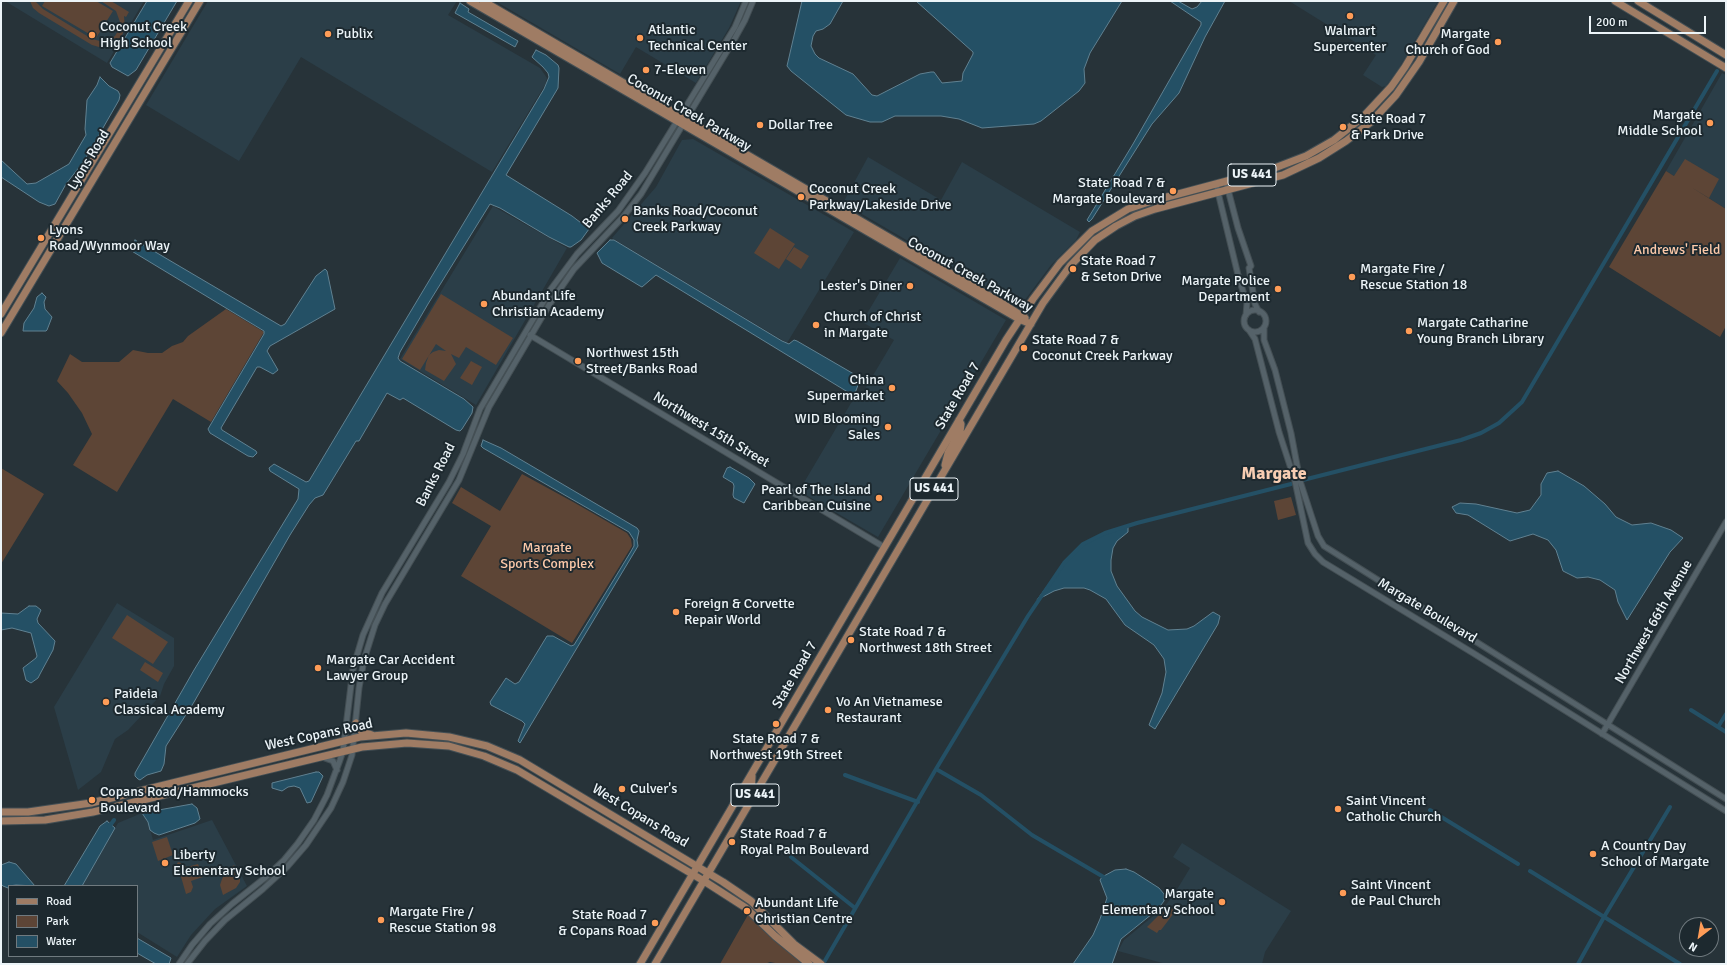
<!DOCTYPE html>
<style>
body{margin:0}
#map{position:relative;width:1727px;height:965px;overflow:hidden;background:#273339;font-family:Signika,sans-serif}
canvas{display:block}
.frame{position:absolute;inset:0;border:2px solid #ecf4f8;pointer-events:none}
.legend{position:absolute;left:8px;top:885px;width:130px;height:72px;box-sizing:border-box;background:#1d292f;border:1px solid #707a7f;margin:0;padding:5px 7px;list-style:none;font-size:12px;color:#ecf4f8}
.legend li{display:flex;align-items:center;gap:8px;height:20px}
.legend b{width:20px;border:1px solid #707a7f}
.north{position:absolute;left:1679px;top:917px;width:40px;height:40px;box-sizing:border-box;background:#1d292f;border:1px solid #707a7f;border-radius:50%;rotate:211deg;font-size:11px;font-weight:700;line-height:16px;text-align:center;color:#ecf4f8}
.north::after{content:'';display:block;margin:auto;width:14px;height:18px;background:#fe9c57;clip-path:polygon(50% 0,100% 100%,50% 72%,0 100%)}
.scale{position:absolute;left:1589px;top:16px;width:117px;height:18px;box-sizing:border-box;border:2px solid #ecf4f8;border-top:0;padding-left:5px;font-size:12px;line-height:14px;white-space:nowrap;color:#ecf4f8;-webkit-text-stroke:3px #1d292f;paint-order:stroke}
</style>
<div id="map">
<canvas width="1727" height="965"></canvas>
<div class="frame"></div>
<ul class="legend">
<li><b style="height:5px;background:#9f7c64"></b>Road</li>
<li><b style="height:11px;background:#5d4536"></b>Park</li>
<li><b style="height:11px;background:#245065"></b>Water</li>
</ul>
<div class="north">N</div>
<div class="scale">200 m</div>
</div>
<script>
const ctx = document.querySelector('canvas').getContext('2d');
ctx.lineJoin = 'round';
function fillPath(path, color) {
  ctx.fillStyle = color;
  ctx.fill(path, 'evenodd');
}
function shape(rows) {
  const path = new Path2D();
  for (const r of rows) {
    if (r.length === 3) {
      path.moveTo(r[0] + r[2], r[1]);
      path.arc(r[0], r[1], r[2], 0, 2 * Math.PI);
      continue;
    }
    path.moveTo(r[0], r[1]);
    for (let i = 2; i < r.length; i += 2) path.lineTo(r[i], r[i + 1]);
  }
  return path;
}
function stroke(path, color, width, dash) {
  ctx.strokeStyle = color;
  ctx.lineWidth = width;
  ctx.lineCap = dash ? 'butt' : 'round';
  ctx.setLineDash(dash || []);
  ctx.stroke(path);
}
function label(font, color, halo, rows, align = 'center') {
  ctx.font = font + ' Signika,sans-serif';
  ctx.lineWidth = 4;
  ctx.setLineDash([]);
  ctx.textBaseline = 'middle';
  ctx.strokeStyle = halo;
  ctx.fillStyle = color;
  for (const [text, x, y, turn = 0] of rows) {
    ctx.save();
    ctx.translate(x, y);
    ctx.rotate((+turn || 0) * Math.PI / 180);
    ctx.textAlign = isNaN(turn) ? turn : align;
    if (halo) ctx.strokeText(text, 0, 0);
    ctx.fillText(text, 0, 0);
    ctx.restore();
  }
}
const built = shape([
 [5,1,144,1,107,63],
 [208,1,457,1,448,15,540,68,547,78,545,85,492,172,301,57,239,161,146,105],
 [495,1,741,1,729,28,696,83,636,47,620,74],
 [1289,1,1438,1,1399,68,1386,86,1382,87,1363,75,1376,55],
 [1722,73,1726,75,1726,209,1666,171],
 [693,139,854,232,787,343,612,238,656,187,682,140],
 [868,157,941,200,962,162,1080,232,1076,240,1051,265,1022,304,1018,305,843,203],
 [493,206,567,248,476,405,400,359],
 [900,258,1006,320,878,537,799,491,851,403,862,394,894,340,862,322],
 [117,603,174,638,174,666,164,684,160,696,128,730,115,739,101,772,78,790,54,707],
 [142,813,148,822,153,840,212,820,247,886,215,909,191,935,177,957,137,932,137,886,82,886,118,823],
 [1182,843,1291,911,1265,952,1262,964,1166,964,1118,951,1124,940,1163,908,1173,896,1190,868,1173,857]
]);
const green = shape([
 [30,1,35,1,43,9,92,39,100,41,106,41,115,36,119,29,120,22,116,11,101,1,111,1,129,12,126,17,124,16,125,29,120,39,111,45,99,47,92,45,39,13,33,8],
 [45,1,96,1,113,11,96,38,42,6],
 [1685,159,1719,179,1709,198,1691,187,1726,209,1726,326,1720,337,1609,267,1666,171,1674,176],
 [770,228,795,244,779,269,754,253],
 [794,247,809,256,801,269,786,259],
 [441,294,513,338,496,365,466,347,459,358,451,354,456,364,444,381,425,370,426,363,429,355,433,352,439,350,446,351,436,344,420,370,402,359],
 [226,309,264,332,211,422,173,399,117,492,73,465,92,434,82,413,68,393,57,381,70,354,82,362,119,362,133,350,148,353,162,353,172,346,183,342,188,336],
 [471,361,482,367,472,385,460,378],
 [1,468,44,494,1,564],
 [522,474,575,503,627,533,631,539,632,546,572,643,461,576,491,526,452,503,461,487,500,511],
 [1291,497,1296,515,1278,520,1274,501],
 [127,615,168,642,153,664,112,638],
 [145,662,163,673,158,682,140,670],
 [167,837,173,855,158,861,152,842],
 [179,862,187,867,198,864,203,877,191,881,193,887,191,892,186,894,177,863],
 [234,865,240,876,240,882,236,888,223,895,220,885,222,879,225,873],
 [1169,905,1177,909,1161,930,1159,930,1157,933,1147,927],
 [749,913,802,964,780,964,770,962,765,964,720,964]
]);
const water = shape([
 [147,1,177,1,136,70,128,76,112,67,110,63,147,1],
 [802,1,843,1,830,24,823,29,816,31,813,36,811,46,815,54,819,58,853,74,872,95,877,96,920,74,931,72,934,72,942,83,962,81,963,73,973,54,973,52,916,1,1122,1,1090,53,1084,69,1085,83,1079,91,1041,121,1034,124,982,128,959,119,941,116,895,116,882,122,870,122,846,115,791,71,787,66,802,1],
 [1170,1,1178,1,1192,9,1197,7,1202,1,1225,1,1205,37,1179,93,1152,124,1092,219,1089,222,1087,220,1133,144,1201,25,1201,22,1170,1],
 [460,3,469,9,468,12,518,41,515,47,455,13,460,3],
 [536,50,546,55,558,65,559,68,558,88,506,175,572,216,589,229,581,240,571,247,569,247,549,237,500,208,490,204,428,304,400,352,398,358,400,361,464,399,473,407,472,413,462,429,460,431,456,430,403,398,400,400,387,393,359,441,356,441,323,495,315,498,309,505,290,535,194,702,166,746,164,764,161,771,147,775,140,780,138,779,135,776,135,773,194,670,298,499,299,489,270,471,269,468,274,464,306,482,309,481,544,89,549,77,548,73,543,67,532,57,536,50],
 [100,77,109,86,118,91,120,95,119,100,84,161,66,184,55,204,49,206,39,202,1,177,1,160,27,184,36,183,69,164,86,135,85,129,87,100,97,85,100,77],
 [135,240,281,326,285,324,316,276,325,269,327,271,335,309,270,346,267,351,278,370,273,374,260,367,257,367,221,428,222,430,256,451,257,453,253,457,248,456,210,433,208,429,264,334,264,331,130,250,135,240],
 [610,240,614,240,782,341,789,344,794,340,797,341,859,377,860,380,855,393,853,395,851,394,656,275,642,287,640,286,602,263,597,253,610,240],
 [42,293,46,297,44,302,45,309,52,317,47,330,46,331,23,331,24,323,34,308,37,297,42,293],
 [483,440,501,448,637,528,639,531,637,540,638,546,520,743,518,741,525,724,522,721,491,705,490,702,506,678,515,684,519,682,547,636,553,636,571,646,574,645,630,553,634,546,634,540,629,532,483,448,481,446,483,440],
 [730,467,749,478,755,484,744,503,734,498,733,495,734,486,733,483,723,477,727,468,730,467],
 [1558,471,1584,486,1605,504,1616,517,1632,525,1651,523,1671,530,1683,538,1670,552,1627,620,1618,602,1615,590,1600,580,1588,577,1577,578,1563,571,1556,550,1548,540,1533,534,1510,541,1468,515,1456,513,1452,507,1460,503,1476,504,1517,513,1530,510,1541,495,1541,484,1547,473,1558,471],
 [1128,526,1128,532,1117,541,1113,548,1111,560,1111,571,1117,586,1135,611,1142,617,1168,630,1187,629,1194,626,1213,612,1220,616,1218,624,1155,729,1149,725,1162,693,1166,672,1164,659,1154,645,1125,625,1106,599,1090,590,1084,588,1064,588,1054,591,1037,600,1064,563,1083,544,1105,533,1128,526],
 [29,606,36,606,41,610,37,619,38,623,55,641,53,650,40,674,38,678,31,683,26,680,23,668,36,658,37,656,31,633,12,628,1,630,1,613,18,614,29,606],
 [316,772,319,772,323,776,311,802,307,803,300,788,294,786,288,787,282,791,272,788,272,783,316,772],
 [192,804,197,808,200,819,195,823,159,835,154,833,150,830,148,822,142,813,192,804],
 [107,821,115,828,82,886,64,886,100,826,107,821],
 [9,862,16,864,35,886,16,885,9,886,8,888,3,886,1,884,1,865,9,862],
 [1126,869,1134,872,1159,888,1164,894,1164,901,1157,910,1121,939,1112,964,1073,964,1093,935,1100,919,1107,898,1100,880,1102,877,1115,870,1126,869],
 [137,938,171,958,169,964,156,964,137,953,137,938]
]);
const canal = shape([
 [1303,480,1461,440,1481,433,1499,423,1522,402,1717,71],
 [1691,710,1726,732],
 [1718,727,1726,714],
 [936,769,981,795,1032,835,1107,879],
 [845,775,918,802],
 [1430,810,1518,864],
 [109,827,114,820],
 [791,857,855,908],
 [1530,871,1680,964],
 [823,964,936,769,1028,616,1064,563,1083,544,1105,533,1137,523,1291,484],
 [1578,964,1604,917,1670,807]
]);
const minor = shape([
 [1226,182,1238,228,1251,266,1249,268,1255,304,1259,312],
 [1216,184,1239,279,1247,303,1246,315],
 [1255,321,11],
 [1264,327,1264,340,1275,370,1291,433,1300,481,1318,536,1324,546,1726,799],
 [1249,330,1255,339,1279,432,1295,481,1308,543,1315,554,1323,562,1473,653,1726,811],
 [530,335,884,547],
 [1602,734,1726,522],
 [322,757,333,761,337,770],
 [179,964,192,945,210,924,232,904,266,877,284,860,298,843,314,820,327,795,340,760,343,751,353,669,363,635,382,593,449,482,463,454,480,409,551,289,577,254,618,211,645,173,735,27,746,1],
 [187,964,205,941,225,920,263,889,287,867,306,845,331,808,343,782,352,755,359,688,364,660,375,625,385,604,459,480,489,407,549,305,574,269,623,217,641,194,735,38,745,20,753,1]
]);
const major = shape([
 [470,1,901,251,1019,319,1031,324],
 [483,1,1000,302,1025,318],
 [1615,1,1726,68],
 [1638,1,1726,55],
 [1,314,189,1],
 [1,333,200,1],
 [945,465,948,453,960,432,961,424,959,420],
 [356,723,361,731,372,735],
 [752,776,751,794,753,798],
 [1,812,28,812,91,803,360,737,406,733,449,737,487,746,520,760,723,882,751,901,794,944,821,964],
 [1,821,45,820,93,812,362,747,407,743,449,746,484,756,517,770,704,881,746,908,775,936,809,964],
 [640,964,1006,340,1033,299,1060,263,1092,231,1128,209,1152,201,1272,169,1306,156,1334,140,1364,116,1391,87,1405,67,1444,1],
 [655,964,1043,303,1070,266,1095,240,1116,226,1135,216,1155,209,1283,175,1319,158,1346,141,1371,122,1396,95,1419,62,1454,1]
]);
const markers = [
 [1350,16,4,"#fe9c57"],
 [328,34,4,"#fe9c57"],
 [92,35,4,"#fe9c57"],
 [640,38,4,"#fe9c57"],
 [1498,42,4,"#fe9c57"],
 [646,70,4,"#fe9c57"],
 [1710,123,4,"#fe9c57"],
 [760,125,4,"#fe9c57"],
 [1343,127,4,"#fe9c57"],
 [1173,191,4,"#fe9c57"],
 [801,197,4,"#fe9c57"],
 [625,219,4,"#fe9c57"],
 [41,238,4,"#fe9c57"],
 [1073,269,4,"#fe9c57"],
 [1352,277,4,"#fe9c57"],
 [910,286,4,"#fe9c57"],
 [1278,289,4,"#fe9c57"],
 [484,304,4,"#fe9c57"],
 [816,325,4,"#fe9c57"],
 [1409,331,4,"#fe9c57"],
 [1024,348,4,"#fe9c57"],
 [578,361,4,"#fe9c57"],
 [892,388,4,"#fe9c57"],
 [888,427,4,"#fe9c57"],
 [879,498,4,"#fe9c57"],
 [676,612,4,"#fe9c57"],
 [851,640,4,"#fe9c57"],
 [318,668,4,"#fe9c57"],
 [106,702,4,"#fe9c57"],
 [828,710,4,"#fe9c57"],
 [776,724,4,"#fe9c57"],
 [622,789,4,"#fe9c57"],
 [92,800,4,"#fe9c57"],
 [1338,809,4,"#fe9c57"],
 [732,842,4,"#fe9c57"],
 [1593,854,4,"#fe9c57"],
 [165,863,4,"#fe9c57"],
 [1343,893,4,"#fe9c57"],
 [1222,902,4,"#fe9c57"],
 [747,911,4,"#fe9c57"],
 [381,920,4,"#fe9c57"],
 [655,923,4,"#fe9c57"]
];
const shields = [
 [1252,175,48],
 [934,489,48],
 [755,795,48]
];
const shieldNames = [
 ["US 441",1252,175],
 ["US 441",934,489],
 ["US 441",755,795]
];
const poiNames = [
 ["Coconut Creek",100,27],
 ["High School",100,43],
 ["Atlantic",648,30],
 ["Technical Center",648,46],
 ["Walmart",1350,31,"center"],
 ["Supercenter",1350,47,"center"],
 ["Publix",336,34],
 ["Margate",1490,34,"right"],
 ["Church of God",1490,50,"right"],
 ["7-Eleven",654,70],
 ["Margate",1702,115,"right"],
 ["Middle School",1702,131,"right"],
 ["State Road 7",1351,119],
 ["& Park Drive",1351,135],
 ["Dollar Tree",768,125],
 ["State Road 7 &",1165,183,"right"],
 ["Margate Boulevard",1165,199,"right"],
 ["Coconut Creek",809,189],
 ["Parkway/Lakeside Drive",809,205],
 ["Banks Road/Coconut",633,211],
 ["Creek Parkway",633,227],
 ["Lyons",49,230],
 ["Road/Wynmoor Way",49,246],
 ["State Road 7",1081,261],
 ["& Seton Drive",1081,277],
 ["Margate Fire /",1360,269],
 ["Rescue Station 18",1360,285],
 ["Margate Police",1270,281,"right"],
 ["Department",1270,297,"right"],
 ["Lester's Diner",902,286,"right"],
 ["Abundant Life",492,296],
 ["Christian Academy",492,312],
 ["Church of Christ",824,317],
 ["in Margate",824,333],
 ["Margate Catharine",1417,323],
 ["Young Branch Library",1417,339],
 ["State Road 7 &",1032,340],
 ["Coconut Creek Parkway",1032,356],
 ["Northwest 15th",586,353],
 ["Street/Banks Road",586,369],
 ["China",884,380,"right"],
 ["Supermarket",884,396,"right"],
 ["WID Blooming",880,419,"right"],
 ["Sales",880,435,"right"],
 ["Pearl of The Island",871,490,"right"],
 ["Caribbean Cuisine",871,506,"right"],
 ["Foreign & Corvette",684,604],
 ["Repair World",684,620],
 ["State Road 7 &",859,632],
 ["Northwest 18th Street",859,648],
 ["Margate Car Accident",326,660],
 ["Lawyer Group",326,676],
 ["Paideia",114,694],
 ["Classical Academy",114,710],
 ["Vo An Vietnamese",836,702],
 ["Restaurant",836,718],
 ["State Road 7 &",776,739,"center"],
 ["Northwest 19th Street",776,755,"center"],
 ["Culver's",630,789],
 ["Copans Road/Hammocks",100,792],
 ["Boulevard",100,808],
 ["Saint Vincent",1346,801],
 ["Catholic Church",1346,817],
 ["State Road 7 &",740,834],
 ["Royal Palm Boulevard",740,850],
 ["A Country Day",1601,846],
 ["School of Margate",1601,862],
 ["Liberty",173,855],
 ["Elementary School",173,871],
 ["Saint Vincent",1351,885],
 ["de Paul Church",1351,901],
 ["Margate",1214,894,"right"],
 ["Elementary School",1214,910,"right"],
 ["Abundant Life",755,903],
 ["Christian Centre",755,919],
 ["Margate Fire /",389,912],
 ["Rescue Station 98",389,928],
 ["State Road 7",647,915,"right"],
 ["& Copans Road",647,931,"right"]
];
const streetNames = [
 ["Coconut Creek Parkway",689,113,30],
 ["Lyons Road",89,160,-59],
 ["Banks Road",608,200,-50],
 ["Coconut Creek Parkway",970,275,29],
 ["State Road 7",958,396,-60],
 ["Northwest 15th Street",711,430,31],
 ["Banks Road",436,475,-63],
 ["Margate Boulevard",1427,611,31],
 ["Northwest 66th Avenue",1654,622,-60],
 ["State Road 7",795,675,-60],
 ["West Copans Road",319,735,-12],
 ["West Copans Road",640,816,31]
];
const parkNames = [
 ["Andrews' Field",1677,250],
 ["Margate",547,548],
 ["Sports Complex",547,564]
];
const districtNames = [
 ["Margate",1274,474]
];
fillPath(built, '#2b3e48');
fillPath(green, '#5d4536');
fillPath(water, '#245065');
stroke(water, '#608191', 1);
stroke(canal, '#245065', 4);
stroke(minor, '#444f54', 7);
stroke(major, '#444f54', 9);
stroke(minor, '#556269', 5);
stroke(major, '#9f7c64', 7);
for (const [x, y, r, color] of markers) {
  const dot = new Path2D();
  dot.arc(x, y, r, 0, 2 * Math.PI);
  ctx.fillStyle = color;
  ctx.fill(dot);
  stroke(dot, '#1d292f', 1.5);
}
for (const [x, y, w] of shields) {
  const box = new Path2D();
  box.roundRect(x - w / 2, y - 11, w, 22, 3);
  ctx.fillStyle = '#1d292f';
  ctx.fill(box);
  stroke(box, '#ecf4f8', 1);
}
label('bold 13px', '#ecf4f8', null, shieldNames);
label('14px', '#ecf4f8', '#1d292f', poiNames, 'left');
label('14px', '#ecf4f8', '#1d292f', streetNames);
label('14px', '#fcc9a9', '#1d292f', parkNames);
label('bold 18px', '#f7cdb2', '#1d292f', districtNames);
</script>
